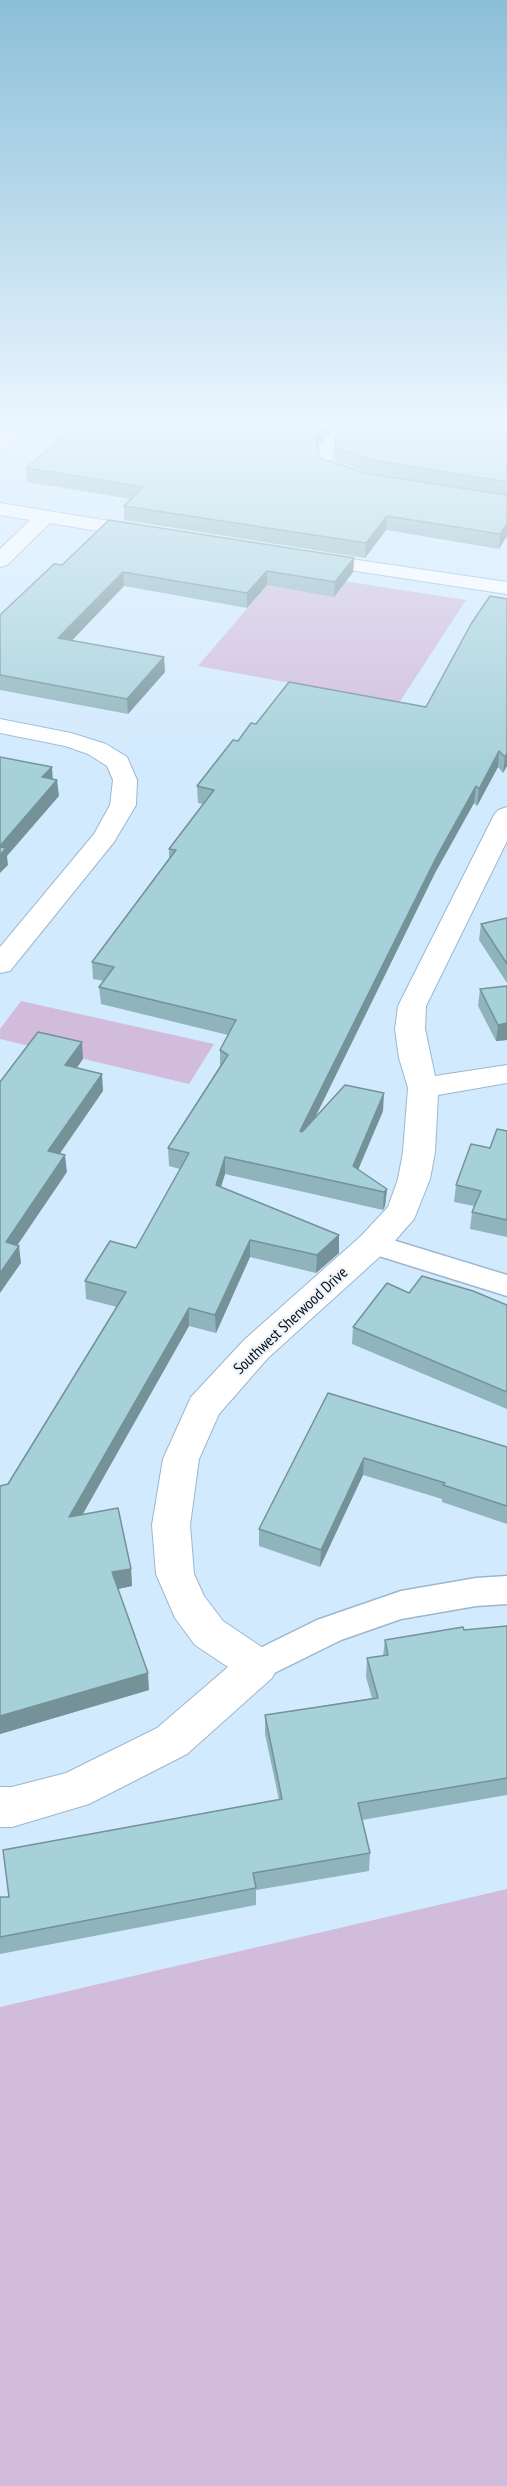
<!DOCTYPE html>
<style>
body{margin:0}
canvas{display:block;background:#d2eafe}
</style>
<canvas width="507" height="2486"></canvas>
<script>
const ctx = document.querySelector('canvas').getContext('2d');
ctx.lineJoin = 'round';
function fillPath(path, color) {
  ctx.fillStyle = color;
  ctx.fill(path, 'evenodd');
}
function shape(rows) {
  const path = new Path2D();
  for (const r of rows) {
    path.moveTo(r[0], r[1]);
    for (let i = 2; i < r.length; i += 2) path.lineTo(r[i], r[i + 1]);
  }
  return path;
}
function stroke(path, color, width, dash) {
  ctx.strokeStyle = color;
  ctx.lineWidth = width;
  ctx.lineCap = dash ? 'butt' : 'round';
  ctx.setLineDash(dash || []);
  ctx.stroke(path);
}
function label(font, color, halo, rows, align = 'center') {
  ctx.font = font + ' "PT Sans Narrow",sans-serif';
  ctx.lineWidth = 4.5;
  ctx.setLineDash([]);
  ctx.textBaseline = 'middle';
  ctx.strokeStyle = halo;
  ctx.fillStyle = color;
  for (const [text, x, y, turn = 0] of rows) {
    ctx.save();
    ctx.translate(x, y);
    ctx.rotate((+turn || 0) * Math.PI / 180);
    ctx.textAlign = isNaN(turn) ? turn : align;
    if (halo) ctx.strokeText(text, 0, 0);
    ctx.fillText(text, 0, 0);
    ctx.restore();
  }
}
const green = shape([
 [279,571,466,600,399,703,198,666],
 [21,1001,214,1044,189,1084,0,1039,0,1029],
 [507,1889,507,2486,0,2486,0,2007]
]);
const lane = shape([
 [338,423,354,423,332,450,333,463,360,474,362,478,360,482,348,482,320,469,318,466,316,450,338,423],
 [373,1234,507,1275,507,1296,363,1251,359,1244,363,1237,373,1234],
 [507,1576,507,1604,476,1606,401,1619,341,1640,258,1681,246,1677,240,1666,246,1655,317,1620,401,1591,476,1578,507,1576]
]);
const street = shape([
 [13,423,33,423,7,447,0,449,0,434,13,423],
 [0,503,146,527,153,529,156,533,153,537,146,539,50,523,7,565,0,567,0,549,30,520,0,515,0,503],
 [310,553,507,582,507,594,303,563,300,559,303,555,310,553],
 [0,719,71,733,106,744,127,757,137,780,136,805,114,842,10,971,0,973,0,947,94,834,110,805,113,780,107,766,88,754,65,746,0,733,0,719],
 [507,807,507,841,426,1006,425,1029,435,1076,507,1065,507,1083,438,1095,435,1152,430,1179,414,1219,385,1252,268,1358,219,1414,199,1459,190,1525,194,1574,204,1596,223,1621,272,1654,278,1666,272,1678,187,1754,89,1804,12,1827,0,1827,0,1787,12,1787,66,1773,157,1728,228,1667,195,1645,175,1618,156,1574,152,1525,163,1459,191,1397,244,1340,361,1236,388,1207,398,1179,403,1152,408,1088,399,1058,395,1029,398,1006,494,815,498,810,507,807]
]);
const wall = shape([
 [80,423,335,423,317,445,320,458,369,474,487,492,373,474,336,461,334,451,335,437,507,423,507,536,499,549,386,530,365,558,124,520,124,506,131,499,27,482,26,468],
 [354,558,353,572,334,597,267,585,247,608,124,586,72,640,165,672,128,714,0,690,0,615,62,565],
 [507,599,507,766,503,773,498,767,477,806,474,803,435,873,314,1120,383,1111,358,1170,387,1189,385,1206,383,1210,225,1174,221,1187,339,1235,339,1253,316,1273,250,1257,216,1333,189,1326,82,1515,131,1569,132,1586,118,1589,149,1690,0,1734,0,1486,8,1484,117,1307,86,1299,85,1281,136,1248,180,1169,169,1166,168,1148,220,1066,220,1050,228,1035,101,1004,99,987,104,981,93,979,92,962,169,858,169,849,203,804,198,803,197,786,238,741,256,724,426,707],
 [507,918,507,983,479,940,481,924],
 [507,986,507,1040,496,1041,478,1006,480,989],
 [507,1131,507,1237,470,1229,472,1212,474,1206,454,1202,456,1185],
 [409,1293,507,1305,507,1409,352,1344,353,1327],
 [328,1393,507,1447,507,1524,442,1502,442,1499,363,1475,320,1567,259,1546,259,1529],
 [507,1626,507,1795,362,1820,370,1853,369,1871,256,1890,256,1905,0,1954,0,1897,9,1897,279,1800,265,1734,265,1715,372,1698,366,1677,367,1658,383,1656,385,1640]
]);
const shadedWall = shape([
 [325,423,335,423,314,449,315,435],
 [387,516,386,530,365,558,366,543],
 [507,524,507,536,499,549,500,534],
 [354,558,353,572,334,597,335,582],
 [267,571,267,585,247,608,247,593],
 [123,572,124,586,60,653,58,638],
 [164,657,165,672,128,714,127,699],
 [499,751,498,767,477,806,479,789],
 [507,753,507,766,503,773,505,757],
 [52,767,53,783,42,777],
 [57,780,59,796,7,856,8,865,0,873,0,846],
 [476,786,474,803,435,873,300,1148,300,1131,437,856],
 [507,1023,507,1040,496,1041,498,1025],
 [82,1042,83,1059,67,1082,65,1065],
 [102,1074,103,1091,50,1168,48,1151],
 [384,1093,383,1111,352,1184,353,1166],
 [65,1155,67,1172,8,1259,6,1242],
 [225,1157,225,1174,216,1202,216,1185],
 [387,1189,385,1206,383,1210,384,1192],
 [339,1235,339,1253,316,1273,317,1255],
 [250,1240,250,1257,216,1333,215,1315],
 [19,1246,21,1263,0,1293,0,1273],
 [189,1308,189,1326,71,1535,69,1517],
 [364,1458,363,1475,320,1567,321,1550],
 [131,1569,132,1586,113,1590,112,1572],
 [148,1673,149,1690,0,1734,0,1716]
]);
const building = shape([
 [80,423,325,423,315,435,320,458,369,474,507,495,507,524,500,534,387,516,366,543,124,506,143,487,26,468,80,423],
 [347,423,507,423,507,482,373,460,336,448,335,437,347,423],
 [109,520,354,558,335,582,267,571,247,593,123,572,58,638,164,657,127,699,0,675,0,615,54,564,62,565,109,520],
 [490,596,507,599,507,753,505,757,499,751,479,789,476,786,437,856,300,1131,302,1132,345,1085,384,1093,353,1166,387,1189,384,1192,225,1157,216,1185,339,1235,317,1255,250,1240,215,1315,189,1308,69,1517,118,1508,131,1569,112,1572,148,1673,0,1716,0,1486,8,1484,126,1292,85,1281,110,1241,136,1248,189,1153,168,1148,228,1055,220,1050,236,1020,99,987,114,967,92,962,176,850,169,849,214,790,197,786,233,740,238,741,251,723,256,724,289,682,426,707,471,624,490,596],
 [0,757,52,767,42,777,57,780,0,846,0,757],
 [0,847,6,848,0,855,0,847],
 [507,918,507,964,481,924,507,918],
 [507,986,507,1023,498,1025,480,989,507,986],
 [38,1032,82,1042,65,1065,102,1074,48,1151,65,1155,6,1242,19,1246,0,1273,0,1082,38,1032],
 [497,1129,507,1131,507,1220,472,1212,481,1191,456,1185,471,1144,490,1148,497,1129],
 [422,1276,473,1291,507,1305,507,1392,353,1327,387,1283,409,1293,422,1276],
 [328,1393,507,1447,507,1506,443,1485,445,1483,364,1458,321,1550,259,1529,328,1393],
 [507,1626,507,1778,358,1803,370,1853,253,1873,256,1888,0,1937,0,1897,9,1897,3,1850,282,1799,265,1715,378,1698,367,1658,388,1655,385,1640,463,1627,464,1630,507,1626]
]);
const streetNames = [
 ["Southwest Sherwood Drive",291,1321,-43]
];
fillPath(green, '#d1bcdb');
stroke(lane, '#9bb7cf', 3);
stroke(street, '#9bb7cf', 2);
fillPath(lane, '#fff');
fillPath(street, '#fff');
fillPath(wall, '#8fb4bb');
fillPath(shadedWall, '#749298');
fillPath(building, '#a6d1d9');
stroke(building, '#749298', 1.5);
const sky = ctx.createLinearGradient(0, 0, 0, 771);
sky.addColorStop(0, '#8bbfd8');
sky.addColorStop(0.55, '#ebf6ff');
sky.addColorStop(1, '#ebf6ff00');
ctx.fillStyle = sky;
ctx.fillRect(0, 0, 507, 771);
label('16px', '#061018', '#eef4f9', streetNames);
</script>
